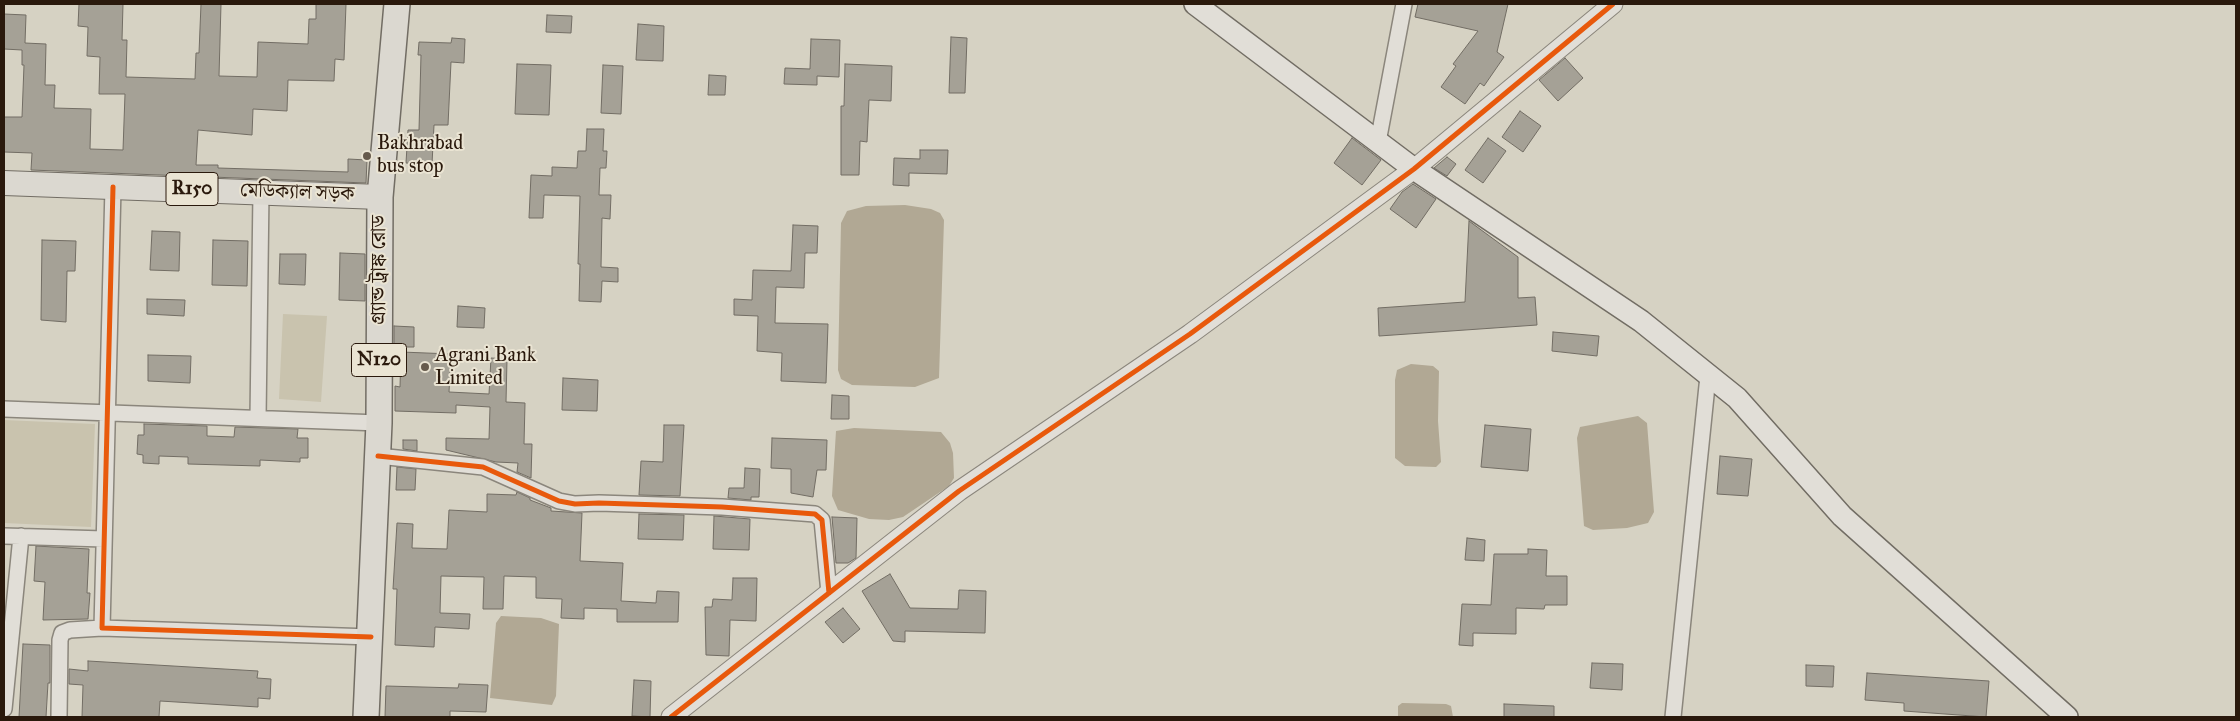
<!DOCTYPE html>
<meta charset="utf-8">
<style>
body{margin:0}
#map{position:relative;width:2240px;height:721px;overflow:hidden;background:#d6d2c3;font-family:"IM FELL Great Primer",serif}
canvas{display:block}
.frame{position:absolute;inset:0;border:5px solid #2a190c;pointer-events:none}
</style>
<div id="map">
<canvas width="2240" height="721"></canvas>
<div class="frame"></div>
</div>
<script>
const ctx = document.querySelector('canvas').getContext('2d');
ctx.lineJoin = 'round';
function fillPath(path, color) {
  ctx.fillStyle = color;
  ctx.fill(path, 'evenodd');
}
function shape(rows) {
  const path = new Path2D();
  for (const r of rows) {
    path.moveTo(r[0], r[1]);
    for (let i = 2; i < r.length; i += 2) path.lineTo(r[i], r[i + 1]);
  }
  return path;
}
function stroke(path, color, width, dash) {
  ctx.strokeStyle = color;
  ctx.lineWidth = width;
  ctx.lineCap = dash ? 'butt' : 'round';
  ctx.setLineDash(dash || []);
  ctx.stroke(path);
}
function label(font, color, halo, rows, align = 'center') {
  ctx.font = font + ' "IM FELL Great Primer","Noto Serif Bengali",serif';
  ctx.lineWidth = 4;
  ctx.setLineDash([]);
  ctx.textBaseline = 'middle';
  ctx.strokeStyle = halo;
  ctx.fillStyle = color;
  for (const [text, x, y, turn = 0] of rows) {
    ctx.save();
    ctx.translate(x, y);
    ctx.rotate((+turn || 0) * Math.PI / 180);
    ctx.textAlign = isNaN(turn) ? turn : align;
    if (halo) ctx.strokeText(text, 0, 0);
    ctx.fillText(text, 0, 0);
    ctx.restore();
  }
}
const green = shape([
 [283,314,327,316,321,402,279,399],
 [4,420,95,424,91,527,4,523]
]);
const water = shape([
 [905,205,931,209,940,213,944,220,939,378,915,387,852,385,841,379,838,370,841,223,847,211,866,206],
 [1411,364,1433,366,1439,371,1438,421,1441,462,1436,467,1405,466,1395,458,1395,380,1397,370],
 [1638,416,1647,423,1654,512,1648,523,1627,528,1593,530,1584,526,1577,438,1580,427],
 [854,428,941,432,950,443,953,453,954,478,949,486,903,517,889,520,869,519,838,510,832,496,836,431],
 [501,616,541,618,559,624,556,696,552,705,490,698,496,623],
 [1402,703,1446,704,1451,706,1453,717,1398,717,1398,706]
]);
const building = shape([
 [79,4,123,4,122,40,127,40,126,77,195,79,196,53,199,53,201,4,221,4,219,76,257,77,258,42,308,44,309,19,316,19,316,4,346,4,344,60,335,59,334,81,288,80,287,111,253,109,252,135,198,130,196,165,218,165,218,168,348,172,348,159,367,160,366,183,31,170,32,153,4,152,4,117,22,117,24,65,22,65,22,50,4,49,4,14,26,15,25,43,46,44,45,85,55,85,54,108,91,109,90,149,123,150,125,94,99,94,100,57,87,56,88,27,78,26,79,4],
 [1418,4,1508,4,1497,52,1504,57,1484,86,1480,83,1465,104,1441,87,1456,66,1453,64,1478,31,1415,17,1418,4],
 [547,15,572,16,571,33,546,32,547,15],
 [638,24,664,26,663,61,636,60,638,24],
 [951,37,967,38,965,93,949,93,951,37],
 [452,38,465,39,464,63,451,62,448,125,434,125,432,164,406,163,408,130,419,130,421,55,418,55,419,42,451,43,452,38],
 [811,39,840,40,839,77,817,76,817,85,784,84,785,68,810,69,811,39],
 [1565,58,1583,78,1558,101,1539,80,1565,58],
 [517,64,551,65,549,115,515,114,517,64],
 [845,64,892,66,891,101,869,100,867,142,860,141,859,175,841,175,841,106,844,106,845,64],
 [603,65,623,66,621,114,601,113,603,65],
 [709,75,726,76,725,95,708,95,709,75],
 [1520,111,1541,126,1523,152,1502,137,1520,111],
 [587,129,604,129,603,151,607,151,606,168,600,168,599,195,611,195,610,219,602,218,601,267,618,268,618,282,602,281,601,302,579,301,580,264,578,264,580,196,544,195,543,218,529,218,531,175,552,176,552,167,577,168,578,151,586,151,587,129],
 [1352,138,1381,160,1362,185,1334,163,1352,138],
 [1488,138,1506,151,1483,183,1465,170,1488,138],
 [920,150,948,150,947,174,909,173,909,186,893,185,894,158,920,159,920,150],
 [1447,157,1456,164,1447,176,1434,168,1447,157],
 [1413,184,1436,199,1416,228,1390,209,1402,192,1413,184],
 [1469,221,1518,257,1518,298,1535,297,1537,325,1379,336,1378,308,1465,302,1469,221],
 [793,225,818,226,817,253,805,253,804,288,776,287,775,323,828,324,826,383,781,381,782,353,757,351,758,316,734,315,734,299,752,300,753,270,791,271,793,225],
 [152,231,180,232,179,271,150,270,152,231],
 [42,240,76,241,75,271,67,271,66,322,41,320,42,240],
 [213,240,248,241,247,286,212,285,213,240],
 [340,253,365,254,365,301,339,300,340,253],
 [280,254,306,254,305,285,279,284,280,254],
 [147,299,185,300,184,316,147,314,147,299],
 [458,306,485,308,484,328,457,327,458,306],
 [394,326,414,327,414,347,394,347,394,326],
 [1553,332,1599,336,1597,356,1552,351,1553,332],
 [401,352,451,354,449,392,489,394,491,358,507,359,506,402,525,403,524,444,532,444,531,478,517,472,518,463,496,462,446,450,446,438,489,439,490,407,456,405,456,413,395,411,395,386,400,387,401,352],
 [148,355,191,356,190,383,148,381,148,355],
 [563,378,598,380,597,411,562,410,563,378],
 [832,395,849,396,849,419,831,419,832,395],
 [144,424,207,426,207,436,234,437,235,427,298,429,297,438,308,438,308,458,300,458,300,462,260,460,260,466,188,464,188,457,159,456,159,464,143,463,143,455,137,454,138,435,144,435,144,424],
 [664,425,684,425,680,496,639,495,641,461,663,462,664,425],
 [1485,425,1531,429,1528,471,1481,467,1485,425],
 [772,438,827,440,826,470,817,470,813,497,791,493,791,469,771,468,772,438],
 [403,440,417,440,417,451,403,449,403,440],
 [1720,456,1752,459,1748,496,1717,494,1720,456],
 [397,467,416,469,415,490,396,490,397,467],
 [745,468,760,469,759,497,751,497,751,500,728,498,729,488,744,488,745,468],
 [517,492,530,498,530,500,551,508,551,511,582,513,580,561,623,563,621,601,656,603,657,591,679,592,678,622,617,622,617,609,584,608,584,619,561,618,562,599,536,598,536,577,504,576,503,609,483,609,484,577,441,576,440,613,470,614,469,629,435,627,434,647,395,645,397,589,393,589,397,523,413,524,412,548,447,549,449,510,487,512,487,494,516,495,517,492],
 [639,514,684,515,683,540,638,539,639,514],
 [714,516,750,519,749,550,713,549,714,516],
 [832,517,857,518,856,558,848,563,836,563,832,517],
 [1467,538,1485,540,1484,561,1465,560,1467,538],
 [36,546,89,549,87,593,90,593,88,619,43,620,45,582,34,581,36,546],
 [1528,549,1547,550,1546,576,1567,576,1567,605,1545,605,1544,609,1516,608,1516,634,1473,633,1473,646,1459,645,1462,604,1491,605,1494,554,1528,554,1528,549],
 [890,574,910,608,958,609,959,590,986,591,985,633,905,631,905,642,893,641,862,591,890,574],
 [733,578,757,578,756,621,730,620,729,656,706,655,705,607,712,607,713,599,732,600,733,578],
 [843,608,860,629,843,643,825,622,843,608],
 [23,644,50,645,50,683,48,683,46,717,19,717,23,644],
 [88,661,258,671,257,678,271,679,270,699,258,698,258,707,160,701,159,717,82,717,83,685,69,684,69,669,88,671,88,661],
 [1592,663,1623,664,1622,690,1590,688,1592,663],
 [1806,665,1834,666,1833,687,1806,686,1806,665],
 [1867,673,1989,681,1986,717,1904,711,1904,703,1865,700,1867,673],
 [634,680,651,681,650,717,632,716,634,680],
 [459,684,488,685,486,712,450,711,450,717,385,717,386,686,458,688,459,684],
 [1504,704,1554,706,1554,717,1504,717,1504,704]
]);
const minor = shape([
 [1378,142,1404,4],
 [113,187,102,628,371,637],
 [4,409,379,423],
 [258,418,261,192],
 [378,456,483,467,559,501,575,504,599,503,722,507,815,514,822,520,829,593],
 [4,536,104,539],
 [4,709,21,536],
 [59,717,60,640,62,633,70,630,102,628],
 [1673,717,1708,376]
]);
const tertiary = shape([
 [671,717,959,491,1190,334,1414,169,1613,4]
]);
const secondary = shape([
 [1195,4,1414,169,1641,321,1737,398,1842,516,2067,717]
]);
const primary = shape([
 [4,183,380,197]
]);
const trunk = shape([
 [366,717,379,423,380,197,397,4]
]);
const cycleway = shape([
 [113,187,102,628,371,637],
 [378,456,483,467,559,501,575,504,599,503,722,507,815,514,822,520,829,593],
 [671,717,959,491,1190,334,1414,169,1613,4]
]);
const markers = [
 [367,156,5,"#665a4c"],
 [425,367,5,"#665a4c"]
];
const shields = [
 [192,189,52],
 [379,360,55]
];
const shieldNames = [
 ["R150",192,189],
 ["N120",379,360]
];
const poiNames = [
 ["Bakhrabad",377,144],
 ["bus stop",377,167],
 ["Agrani Bank",435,356],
 ["Limited",435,379]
];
const streetNames = [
 ["মেডিক্যাল সড়ক",297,193,2],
 ["গ্র্যান্ড ট্রাঙ্ক রোড",380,270,-90]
];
fillPath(green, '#c9c3ae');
fillPath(water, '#b1a894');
fillPath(building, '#a5a196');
stroke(building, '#726d64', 1);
stroke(minor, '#8b867c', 18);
stroke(tertiary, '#8b867c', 21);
stroke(secondary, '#726d64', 24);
stroke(primary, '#726d64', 26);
stroke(trunk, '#726d64', 28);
stroke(minor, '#e1ded7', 15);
stroke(tertiary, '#e1ded7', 19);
stroke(secondary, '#e1ded7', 21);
stroke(primary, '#dbd8d0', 24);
stroke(trunk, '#dbd8d0', 25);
stroke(cycleway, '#e8590c', 5);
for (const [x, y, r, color] of markers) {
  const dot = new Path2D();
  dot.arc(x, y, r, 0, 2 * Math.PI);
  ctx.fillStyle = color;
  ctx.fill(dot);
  stroke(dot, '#eae4d3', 2);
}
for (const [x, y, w] of shields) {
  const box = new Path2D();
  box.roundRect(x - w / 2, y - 16.5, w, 33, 4);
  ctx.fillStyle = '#eae4d3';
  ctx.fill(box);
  stroke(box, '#2a190c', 1);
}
label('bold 19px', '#2a190c', null, shieldNames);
label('20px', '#2a190c', '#eae4d3', poiNames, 'left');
label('20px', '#2a190c', '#eae4d3', streetNames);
</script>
